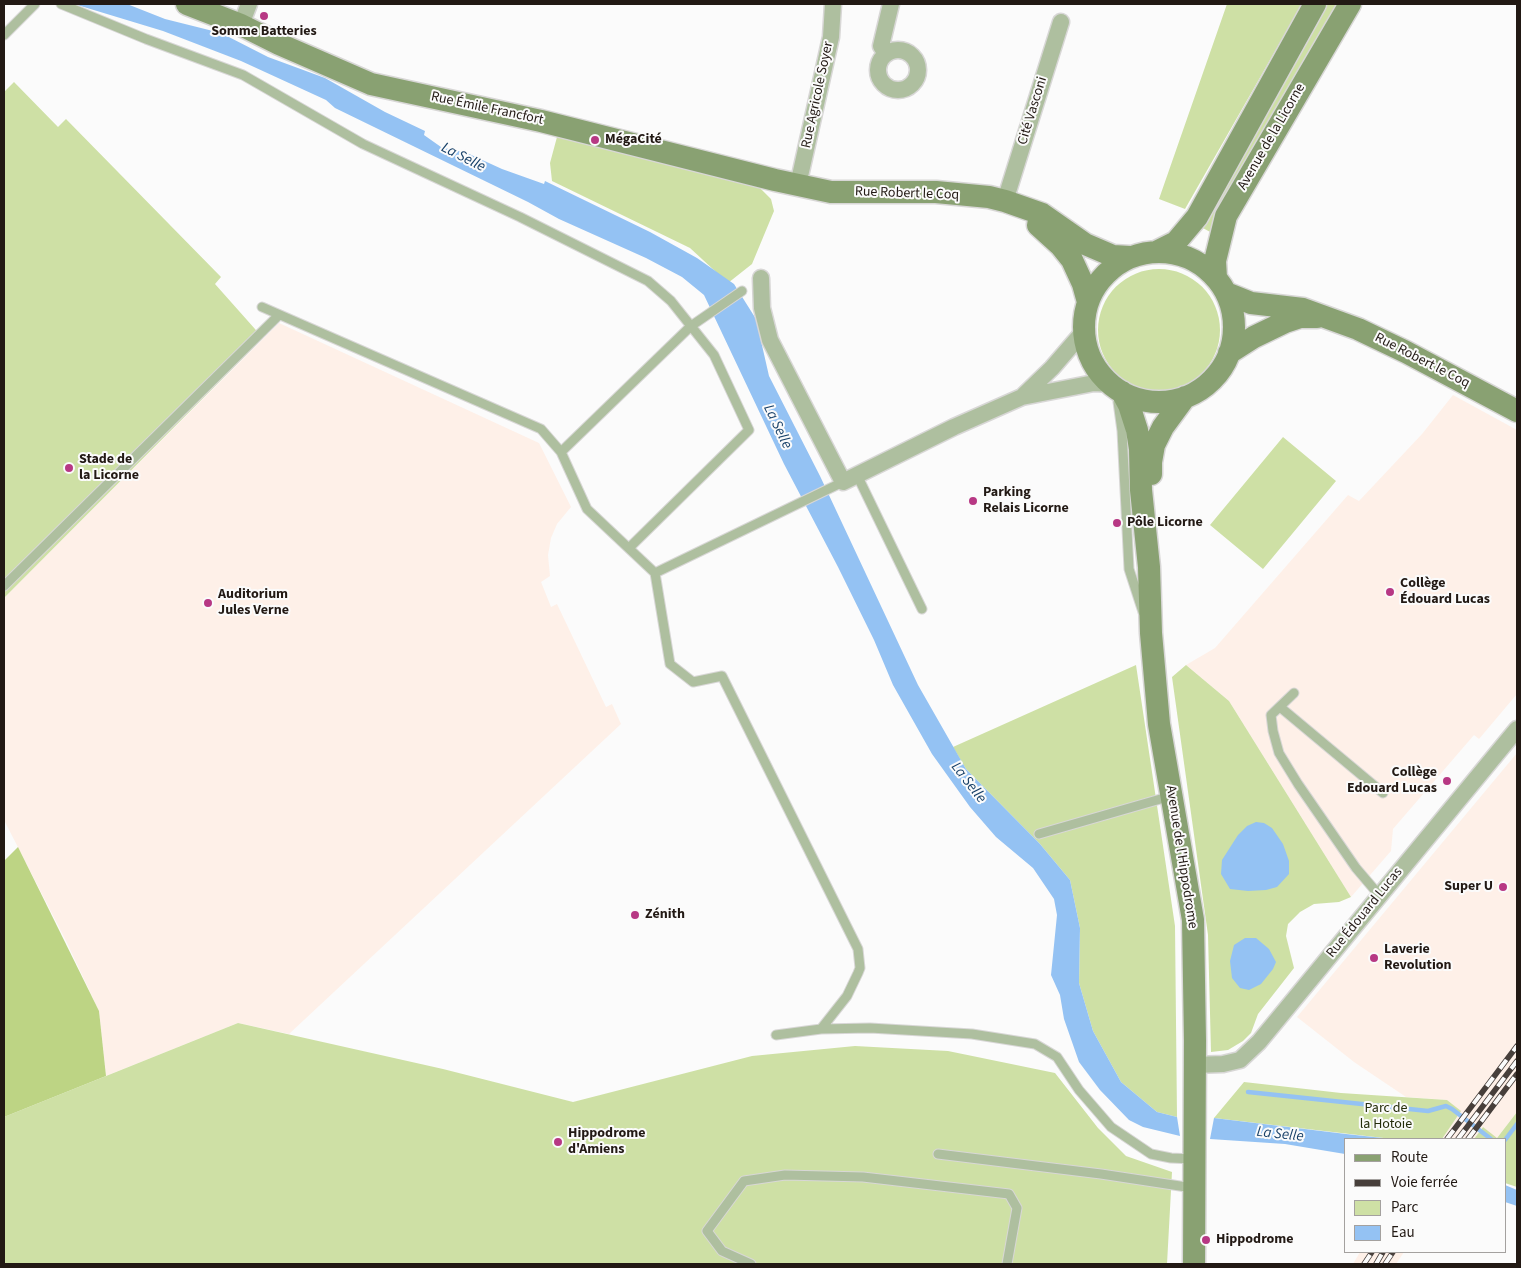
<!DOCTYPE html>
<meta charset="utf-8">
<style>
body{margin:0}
#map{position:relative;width:1521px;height:1268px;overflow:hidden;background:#fbfbfb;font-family:"Source Sans 3",sans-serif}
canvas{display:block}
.frame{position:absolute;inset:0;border:5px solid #221914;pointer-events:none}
.legend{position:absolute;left:1344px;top:1138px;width:162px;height:115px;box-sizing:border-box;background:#fbfbfb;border:1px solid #a4a19f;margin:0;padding:6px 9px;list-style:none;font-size:15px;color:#221914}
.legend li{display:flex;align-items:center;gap:10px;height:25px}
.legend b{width:25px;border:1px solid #a4a19f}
</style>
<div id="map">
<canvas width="1521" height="1268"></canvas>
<div class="frame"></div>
<ul class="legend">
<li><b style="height:6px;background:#89a172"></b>Route</li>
<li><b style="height:6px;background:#473f3b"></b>Voie ferrée</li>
<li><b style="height:14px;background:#cee0a5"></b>Parc</li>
<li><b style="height:14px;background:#94c2f3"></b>Eau</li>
</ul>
</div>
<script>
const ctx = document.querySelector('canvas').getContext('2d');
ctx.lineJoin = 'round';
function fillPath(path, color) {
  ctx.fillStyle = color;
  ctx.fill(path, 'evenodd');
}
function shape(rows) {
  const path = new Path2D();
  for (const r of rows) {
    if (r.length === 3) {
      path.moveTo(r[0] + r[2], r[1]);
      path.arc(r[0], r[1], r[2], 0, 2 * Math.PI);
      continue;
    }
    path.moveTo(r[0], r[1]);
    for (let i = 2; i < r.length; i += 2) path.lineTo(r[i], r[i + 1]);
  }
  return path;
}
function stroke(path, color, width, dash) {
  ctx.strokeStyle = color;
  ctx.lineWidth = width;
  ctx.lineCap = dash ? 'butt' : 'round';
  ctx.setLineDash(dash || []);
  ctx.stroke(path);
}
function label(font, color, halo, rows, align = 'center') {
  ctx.font = font + ' "Source Sans 3",sans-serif';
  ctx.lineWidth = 4;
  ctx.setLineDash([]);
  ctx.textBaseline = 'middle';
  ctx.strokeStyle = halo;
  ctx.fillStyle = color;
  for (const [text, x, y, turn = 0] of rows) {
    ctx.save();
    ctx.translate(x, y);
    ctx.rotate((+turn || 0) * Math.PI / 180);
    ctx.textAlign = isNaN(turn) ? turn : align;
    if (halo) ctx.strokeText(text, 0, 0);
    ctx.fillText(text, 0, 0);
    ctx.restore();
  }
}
const built = shape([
 [279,323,539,443,571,507,557,524,551,538,548,555,550,576,541,582,551,607,557,604,606,707,612,704,621,724,289,1034,238,1023,106,1076,99,1011,66,941,4,820,4,598],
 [1453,395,1517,430,1517,694,1479,739,1474,735,1393,829,1391,851,1351,897,1229,701,1186,665,1215,648,1348,495,1359,501,1422,434],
 [1517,753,1517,1112,1496,1139,1483,1127,1474,1139,1442,1139,1460,1111,1447,1100,1406,1097,1354,1062,1297,1017],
 [1360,1252,1404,1252,1396,1264,1353,1264]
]);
const green = shape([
 [1227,4,1302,4,1185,209,1159,199],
 [1327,4,1340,4,1212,233,1201,227],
 [14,82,58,127,66,119,221,277,215,284,263,338,4,598,4,92],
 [557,137,738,178,757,185,771,199,774,211,752,264,728,283,690,248,552,181,550,163],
 [1159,330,61],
 [1283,437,1336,481,1263,569,1210,525],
 [1136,665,1175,926,1177,1117,1157,1112,1121,1082,1093,1031,1079,983,1080,928,1070,880,1040,844,966,769,953,747],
 [1186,665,1229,701,1351,897,1339,902,1314,904,1300,912,1288,924,1286,936,1294,968,1258,1014,1251,1033,1243,1041,1228,1050,1211,1052,1208,935,1172,677],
 [238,1023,443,1069,573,1102,752,1056,855,1046,948,1051,1055,1073,1098,1128,1126,1156,1172,1172,1167,1264,4,1264,4,1117],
 [1244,1082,1341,1093,1447,1100,1461,1111,1442,1139,1392,1139,1214,1118],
 [1517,1112,1517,1187,1505,1183,1505,1139,1474,1139,1483,1127,1497,1138]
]);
const forest = shape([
 [18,847,99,1011,106,1076,4,1117,4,861]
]);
const water = shape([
 [74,4,127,4,165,19,221,33,268,57,325,78,385,112,425,131,424,135,441,147,467,153,502,169,544,184,545,181,650,232,697,258,734,284,756,319,769,376,820,476,918,685,966,769,1040,844,1070,880,1080,928,1079,983,1093,1031,1121,1082,1157,1112,1177,1117,1180,1136,1143,1127,1129,1120,1100,1090,1079,1062,1064,1019,1060,995,1051,975,1057,915,1054,899,1033,868,996,837,970,807,932,754,893,685,874,640,838,567,784,464,704,295,682,277,646,258,559,219,528,202,335,108,326,100,241,61,163,31],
 [1256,822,1264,823,1272,828,1283,844,1289,861,1289,874,1277,887,1266,890,1248,891,1230,889,1221,874,1222,860,1238,835,1247,826],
 [1245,938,1256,938,1269,949,1276,962,1273,969,1261,984,1249,990,1240,988,1232,978,1230,961,1234,945],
 [1214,1118,1346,1134,1392,1139,1345,1139,1345,1154,1285,1144,1210,1139],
 [1505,1185,1517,1190,1517,1206,1505,1202]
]);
const stream = shape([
 [1248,1092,1428,1111,1446,1106,1452,1109,1491,1139],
 [1505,1140,1517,1124]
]);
const lane = shape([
 [61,4,146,39,243,75,363,144,520,217,648,281,671,301,714,355,749,430,629,548],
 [4,35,35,4],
 [742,291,691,326,561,452,587,509,655,573,670,664,693,682,722,676,858,949,860,968,858,973,847,996,821,1029],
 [262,307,541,429,561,452],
 [1118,402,1122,431,1129,569,1143,612],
 [857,475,922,609],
 [655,573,843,482],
 [4,586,279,315],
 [1294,693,1271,715,1273,731,1279,753,1298,784,1356,868,1379,895],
 [1280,707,1383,793],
 [1039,834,1171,796],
 [776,1035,821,1029,870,1028,972,1034,1035,1044,1057,1057,1079,1090,1111,1127,1151,1154,1171,1158,1193,1159],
 [938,1154,1101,1174,1193,1188],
 [751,1264,722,1251,707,1231,744,1181,785,1175,863,1177,1009,1194,1017,1208,1007,1264]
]);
const street = shape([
 [241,25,249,4],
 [898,70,20],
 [886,54,881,46,891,4],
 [798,185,831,37,833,4],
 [1005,201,1061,22],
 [761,278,762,308,770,340,843,482,954,427,1022,397,1094,383,1111,384],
 [1024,395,1052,368,1084,331],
 [1194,1065,1223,1064,1240,1060,1259,1042,1517,729]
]);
const secondary = shape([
 [187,4,241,25,279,44,371,84,541,121,775,180,831,192,936,192,989,197,1005,201,1042,214,1085,244,1113,256,1130,257],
 [1038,225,1060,245,1072,260,1083,284,1088,302],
 [1158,251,1176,242,1197,217,1315,4],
 [1159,327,75],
 [1216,278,1215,261,1226,216,1350,4],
 [1226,293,1251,303,1303,309,1358,329,1406,352,1517,411],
 [1229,353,1254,337,1285,322,1300,317,1317,317],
 [1122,392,1129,405,1137,430,1140,449,1141,490,1149,567,1151,633,1159,724,1193,920,1195,1041,1194,1264],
 [1151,474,1151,462,1154,445,1163,427,1185,397]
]);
const rail = shape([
 [1447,1139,1517,1046],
 [1458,1139,1517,1061],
 [1468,1139,1517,1074],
 [1364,1264,1372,1252],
 [1376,1264,1383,1252],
 [1385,1264,1393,1252]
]);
const markers = [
 [264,16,5,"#b73884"],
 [595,140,5,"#b73884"],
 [69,468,5,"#b73884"],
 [973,501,5,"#b73884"],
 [1117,523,5,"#b73884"],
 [1390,592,5,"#b73884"],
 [208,603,5,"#b73884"],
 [1447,781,5,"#b73884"],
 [1503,887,5,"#b73884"],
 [635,915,5,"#b73884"],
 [1374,958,5,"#b73884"],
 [558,1142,5,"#b73884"],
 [1206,1240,5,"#b73884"]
];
const poiNames = [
 ["Somme Batteries",264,32,"center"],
 ["MégaCité",605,140],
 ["Stade de",79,460],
 ["la Licorne",79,476],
 ["Parking",983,493],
 ["Relais Licorne",983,509],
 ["Pôle Licorne",1127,523],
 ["Collège",1400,584],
 ["Édouard Lucas",1400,600],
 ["Auditorium",218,595],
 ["Jules Verne",218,611],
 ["Collège",1437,773,"right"],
 ["Edouard Lucas",1437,789,"right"],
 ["Super U",1493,887,"right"],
 ["Zénith",645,915],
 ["Laverie",1384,950],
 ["Revolution",1384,966],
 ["Hippodrome",568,1134],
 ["d'Amiens",568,1150],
 ["Hippodrome",1216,1240]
];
const streetNames = [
 ["Rue Agricole Soyer",818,95,-78],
 ["Rue Émile Francfort",487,109,12],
 ["Cité Vasconi",1033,111,-73],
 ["Avenue de la Licorne",1272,137,-60],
 ["Rue Robert le Coq",907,194,2],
 ["Rue Robert le Coq",1422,361,27],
 ["Avenue de l'Hippodrome",1181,857,81],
 ["Rue Édouard Lucas",1365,913,-51]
];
const parkNames = [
 ["Parc de",1386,1109],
 ["la Hotoie",1386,1125]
];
const waterNames = [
 ["La Selle",463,158,27],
 ["La Selle",777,427,64],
 ["La Selle",968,783,52],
 ["La Selle",1280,1135,6]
];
fillPath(built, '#fef0e8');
fillPath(green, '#cee0a5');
fillPath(forest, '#bdd484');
fillPath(water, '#94c2f3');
stroke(stream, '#94c2f3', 4.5);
stroke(lane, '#d8d7d6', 11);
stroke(street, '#d8d7d6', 19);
stroke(secondary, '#d8d7d6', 25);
stroke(lane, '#aebf9f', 9);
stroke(street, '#aebf9f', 16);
stroke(secondary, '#89a172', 22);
stroke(rail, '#473f3b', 5.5);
stroke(rail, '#fbfbfb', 4, [11]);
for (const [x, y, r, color] of markers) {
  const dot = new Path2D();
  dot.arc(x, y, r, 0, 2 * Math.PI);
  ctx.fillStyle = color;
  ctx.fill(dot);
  stroke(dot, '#fbfbfb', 2);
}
label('bold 14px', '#221914', '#fbfbfb', poiNames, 'left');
label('14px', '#221914', '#fbfbfb', streetNames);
label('14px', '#252d0b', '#fbfbfb', parkNames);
label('italic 15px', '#184169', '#fbfbfb', waterNames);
</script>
